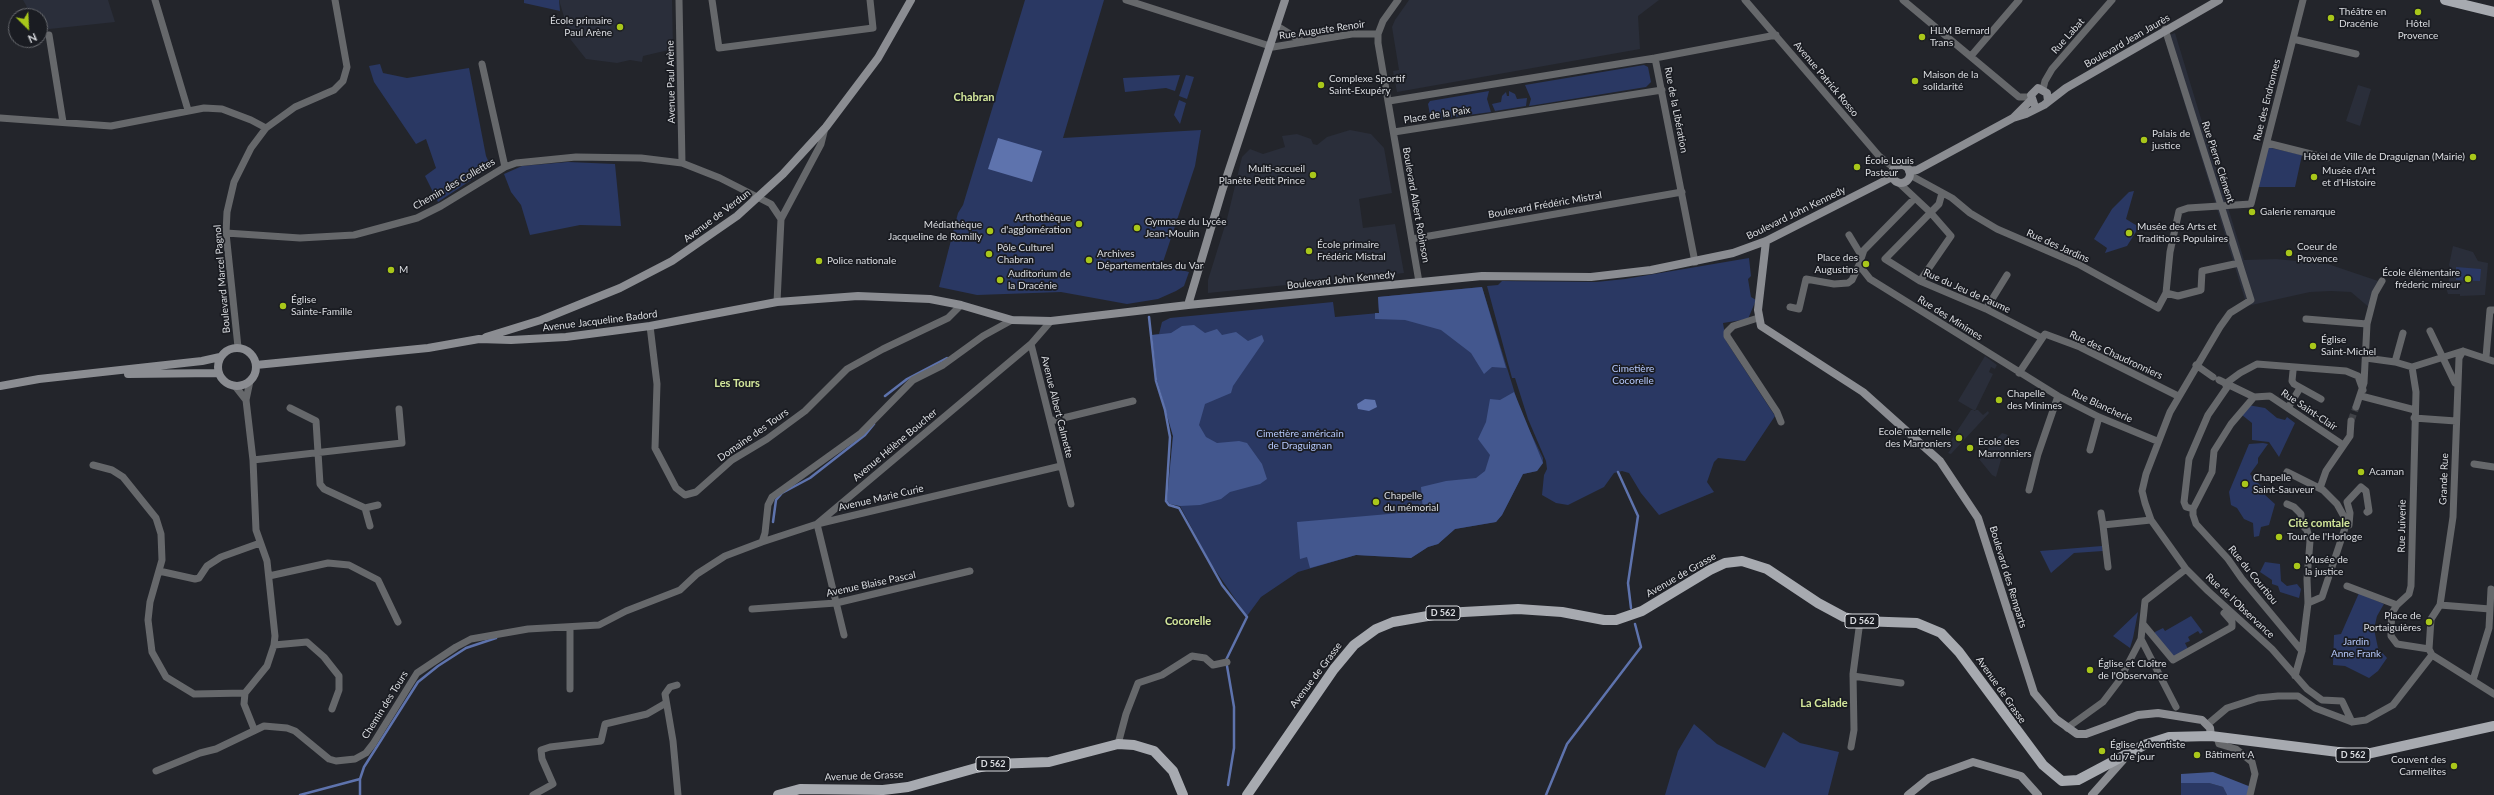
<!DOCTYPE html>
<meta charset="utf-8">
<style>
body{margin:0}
#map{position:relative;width:2494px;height:795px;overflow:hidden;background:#23252b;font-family:Lato,sans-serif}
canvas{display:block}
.north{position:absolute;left:8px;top:8px;width:40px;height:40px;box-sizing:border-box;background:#1a1c22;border:1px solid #67696e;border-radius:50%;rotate:156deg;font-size:11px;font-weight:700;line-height:16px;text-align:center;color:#dbdde1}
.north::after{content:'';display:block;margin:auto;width:14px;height:18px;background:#a9c71a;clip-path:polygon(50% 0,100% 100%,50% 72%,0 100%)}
</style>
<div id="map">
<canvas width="2494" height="795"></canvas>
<div class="north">N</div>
</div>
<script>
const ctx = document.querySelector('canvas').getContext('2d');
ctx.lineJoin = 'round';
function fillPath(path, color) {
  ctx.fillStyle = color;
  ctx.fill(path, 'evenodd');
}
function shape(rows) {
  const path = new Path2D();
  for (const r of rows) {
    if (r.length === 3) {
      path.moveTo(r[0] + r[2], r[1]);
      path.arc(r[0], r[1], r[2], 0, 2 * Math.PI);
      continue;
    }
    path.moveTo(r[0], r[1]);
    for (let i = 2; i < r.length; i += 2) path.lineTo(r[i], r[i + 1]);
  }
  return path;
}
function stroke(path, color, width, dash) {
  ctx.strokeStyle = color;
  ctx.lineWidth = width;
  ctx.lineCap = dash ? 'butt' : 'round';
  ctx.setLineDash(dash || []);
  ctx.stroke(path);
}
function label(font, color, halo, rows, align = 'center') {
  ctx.font = font + ' Lato,sans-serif';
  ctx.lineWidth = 3.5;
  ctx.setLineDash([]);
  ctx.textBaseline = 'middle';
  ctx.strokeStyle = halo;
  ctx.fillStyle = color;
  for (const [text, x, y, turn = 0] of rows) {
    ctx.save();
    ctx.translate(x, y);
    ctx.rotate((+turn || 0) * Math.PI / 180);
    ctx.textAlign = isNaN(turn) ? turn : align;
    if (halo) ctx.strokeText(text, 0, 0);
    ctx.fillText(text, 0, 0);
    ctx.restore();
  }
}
const built = shape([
 [23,0,108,0,115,22,40,30,40,16,32,16],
 [559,0,672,0,673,49,643,56,642,62,630,60,617,63,586,59,571,40],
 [1409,0,1659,0,1638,16,1640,49,1397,92,1393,71,1399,70,1392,27,1395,20],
 [2175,33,2244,260,2276,259,2328,264,2381,282,2371,309,2351,292,2331,291,2310,292,2247,306,2164,37],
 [2358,85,2371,89,2360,126,2346,121],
 [1350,130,1371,134,1384,148,1392,193,1359,199,1363,228,1395,224,1404,273,1208,293,1208,280,1227,219,1242,157,1250,149,1263,154,1285,147,1282,136,1297,134,1311,139,1313,144,1317,145,1327,137],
 [2453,246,2473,252,2478,261,2488,263,2485,295,2460,296,2460,294,2448,294,2446,288,2452,271,2449,265],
 [1985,356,1997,365,1995,369,1991,367,1989,372,1993,374,1975,411,1958,401],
 [1971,410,1978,410,1983,415,1988,411,1989,413,1951,454,1948,453,1951,449,1948,445],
 [2002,433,2008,435,1996,477,1992,475,1979,459]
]);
const green = shape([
 [524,0,559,0,560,11,524,3],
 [1025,0,1104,0,1063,138,1201,130,1195,166,1162,265,1189,272,1184,286,1176,291,1158,299,1127,304,1061,292,977,295,939,287,958,213,963,205],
 [380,64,383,73,407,78,469,68,486,156,491,167,438,202,425,176,436,168,426,139,416,144,374,82,369,66],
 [1644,65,1648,67,1651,82,1646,87,1529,106,1531,99,1525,85],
 [1180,75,1175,91,1166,88,1125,92,1123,78],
 [1186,75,1194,77,1187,99,1179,96],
 [1489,91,1487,99,1491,112,1431,120,1428,104,1430,101],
 [1509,91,1515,94,1517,99,1527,98,1526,106,1495,111,1492,104,1501,102,1502,96,1506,92,1507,96,1509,96],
 [1179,100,1186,103,1180,124,1174,115],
 [2267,147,2302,155,2295,187,2257,187],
 [568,162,615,164,621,226,580,225,530,235,521,205,511,192,504,174,522,166],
 [2134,191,2126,219,2139,227,2127,246,2105,253,2107,248,2094,239,2112,209,2129,192],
 [1749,258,1751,276,1748,279,1751,297,1756,300,1748,319,1723,323,1726,341,1775,416,1745,461,1718,458,1714,462,1707,482,1714,492,1659,515,1641,493,1629,473,1622,471,1614,473,1604,487,1568,505,1556,503,1542,495,1544,475,1547,469,1546,461,1528,419,1515,378,1512,378,1487,286,1498,285,1502,281,1596,282,1625,279],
 [2456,267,2481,269,2480,281,2456,280],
 [1482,287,1521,413,1543,458,1543,463,1537,471,1523,474,1502,515,1496,522,1455,529,1438,544,1428,547,1411,558,1356,555,1298,572,1261,597,1247,616,1211,564,1180,506,1170,504,1167,500,1173,436,1157,380,1152,335,1159,334,1162,322,1170,318,1333,302,1335,317,1379,313,1378,297],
 [2248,405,2265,408,2277,418,2285,420,2287,417,2295,423,2279,457,2269,442,2252,440,2252,423,2242,415],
 [2263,443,2268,444,2258,458,2258,463,2250,474,2267,493,2265,495,2275,504,2269,525,2261,527,2259,536,2254,537,2253,523,2244,519,2237,508,2231,505,2229,492,2249,444],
 [2102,546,2103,551,2074,553,2051,573,2040,551],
 [2265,562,2280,564,2281,581,2287,586,2297,584,2301,589,2299,598,2280,592,2278,586,2272,584,2272,580,2260,572],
 [2359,593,2384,604,2377,616,2374,629,2378,648,2387,658,2378,671,2369,678,2345,666,2333,665,2334,635,2341,634],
 [2138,612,2133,638,2130,648,2113,636],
 [2191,616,2203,632,2200,634,2198,631,2188,637,2190,641,2185,643,2189,651,2173,660,2154,636,2155,632,2163,628,2165,631],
 [1694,724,1717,744,1765,768,1783,732,1800,743,1839,752,1828,795,1665,795,1678,751],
 [2181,783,2209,783,2223,787,2227,795,2181,795]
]);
const forest = shape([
 [1482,287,1506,368,1492,367,1484,374,1471,353,1441,330,1405,320,1375,319,1375,313,1379,313,1378,297],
 [1194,325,1205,333,1217,329,1222,335,1236,332,1248,341,1262,335,1264,341,1233,386,1231,393,1205,404,1199,425,1206,437,1217,443,1239,441,1247,443,1262,464,1267,479,1260,484,1230,492,1221,499,1200,505,1180,506,1170,504,1167,500,1173,436,1157,380,1152,335,1171,333,1182,326],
 [1514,392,1543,463,1537,471,1523,474,1502,515,1496,522,1455,529,1438,544,1428,547,1411,558,1356,555,1310,568,1307,557,1300,559,1297,522,1423,511,1421,487,1446,481,1476,478,1485,471,1490,455,1478,439,1486,422,1490,399,1500,400],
 [2213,772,2251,787,2250,795,2227,795,2223,787,2209,783,2181,783,2181,774]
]);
const water = shape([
 [998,138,1042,151,1032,182,988,169],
 [1365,399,1375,400,1377,407,1369,411,1358,409,1357,404]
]);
const stream = shape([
 [1149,317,1156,381,1165,410,1170,437,1166,501,1169,505,1179,508,1222,585,1247,617,1226,660,1234,707,1234,748,1228,785],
 [885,396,907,379,947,358],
 [1618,472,1638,516,1628,583,1631,608],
 [773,522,776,500,782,493,810,478,865,435,874,424],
 [300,795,360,779],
 [360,795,360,779,364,767,418,682,438,666,466,648,496,638],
 [1546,795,1567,744,1641,647,1635,624]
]);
const streetTunnel = shape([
 [2351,421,2356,407]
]);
const street = shape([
 [155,0,188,110],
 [679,0,682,163],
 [712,0,719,48,873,28,870,0],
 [1126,0,1273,47,1352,34,1378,34],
 [1398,0,1383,21,1378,34,1378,43,1419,282],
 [1745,0,1879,156,1894,168],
 [1903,0,2019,97,2031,97],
 [1277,26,1303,42],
 [2165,29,2251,300,2230,313,2220,327,2170,412,2146,474,2142,491,2145,503,2151,520,2186,569,2208,591,2272,649,2307,689,2322,700,2342,701,2352,722],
 [49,35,63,122],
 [2293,39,2356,54],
 [1971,56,2019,0],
 [1655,58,1695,262],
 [482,64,505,167],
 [2043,89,2045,81,2052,69,2112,0],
 [1389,101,1655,58,1776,35],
 [0,118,111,126,204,108,222,109,251,120,266,128],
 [1394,132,1662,90],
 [2267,143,2327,158],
 [1910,175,1952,198,1970,213,1997,229,2078,264,2158,308,2166,293,2170,252,2179,211,2188,208,2251,204,2303,0],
 [1899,183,1930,212,1951,236,1920,281],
 [1942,193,1939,204,1885,259,1920,281,1986,309,2042,338],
 [1915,198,1864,250,1859,265,1870,279,2058,396,2099,417,2157,441],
 [781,219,821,144,825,128],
 [226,233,300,238,354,235,417,218,441,206,505,167,516,163,576,157,641,158,682,163,720,178,771,204,781,219,777,302],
 [1849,235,1861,255],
 [1412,239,1682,192],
 [2166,293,2178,296,2201,290,2202,271,2239,263],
 [1790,307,1799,309,1806,279,1834,284,1848,283,1852,280,1859,265],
 [1986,309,2007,275],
 [1758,318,1733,326,1727,332,1727,336,1777,412,1781,422],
 [2306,319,2367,324],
 [1051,321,1031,344,1071,504],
 [650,326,657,384,655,448,676,488,685,495,696,492,732,460,767,439,805,411,847,369,883,349,948,318,961,305],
 [2430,331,2455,383],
 [238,347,226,233,227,212,234,182,251,148,266,128,295,107,334,90,343,81,347,67,335,0],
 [2486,357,2490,310,2494,310],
 [2366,358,2395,362,2412,367,2463,351],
 [2395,362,2403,333],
 [2196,365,2213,377],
 [2412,367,2416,392,2411,586,2409,594,2397,605,2392,613,2391,627,2391,636,2397,644,2429,649],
 [2293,371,2292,381,2294,384,2321,399],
 [2019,373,2045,334,2080,347,2178,396],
 [2219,380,2254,397,2270,396,2343,445],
 [250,381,246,400,253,460,256,530,267,561,275,636,274,645,267,666,245,693,244,704,254,729],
 [2225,384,2240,373,2257,364,2346,371,2358,376,2363,390],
 [235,386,246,400],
 [2361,396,2415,410],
 [2254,397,2231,424,2214,451,2212,472,2193,509,2193,515,2196,524,2228,559,2242,579,2302,651],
 [2356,407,2364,383,2367,324,2375,293,2382,281],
 [290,408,316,421,320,484,324,489,365,508,370,526],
 [2288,408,2300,388],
 [2414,418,2456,421],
 [1051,421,1133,401],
 [2090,450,2099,417],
 [253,460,402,443,399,409],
 [2474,464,2494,467],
 [93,465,112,470,123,477,156,518,161,534,162,560,150,602,148,620,152,652,166,677,194,694,245,693],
 [2287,472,2323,490,2337,504,2347,522,2322,597,2308,603],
 [2320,488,2326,471,2350,436,2351,421],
 [2029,490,2038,454,2058,396],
 [2287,504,2294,507,2301,514,2301,524,2307,530,2310,541,2307,579,2308,603,2302,651,2295,676],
 [365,508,378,505],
 [2193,509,2186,507,2184,502,2189,459,2208,415,2228,386],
 [2101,513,2103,525,2151,520],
 [2103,525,2108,567],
 [2349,525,2350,513,2347,502,2361,487,2366,491,2369,511,2367,512],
 [762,542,817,524,1031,344],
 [159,571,195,579,199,578,207,566,221,557,260,543],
 [269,576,328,563,349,565,378,580,398,622],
 [2347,586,2397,605],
 [2440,605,2490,609],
 [752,609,836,603,970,571],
 [2143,624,2173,660,2232,627,2232,622,2224,613],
 [570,628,570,689],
 [844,635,817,524,1061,466],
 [2141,639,2176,707],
 [274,645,307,642,324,657,339,676,339,690,332,709],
 [2432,655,2429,649,2431,619,2440,605,2453,517,2459,358,2463,351,2493,361],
 [2432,655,2494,694],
 [1853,676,1901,683],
 [2473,680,2489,628,2491,589],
 [677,685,670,687,665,694,673,741,678,795],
 [2208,724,2227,708,2258,698,2278,696,2298,696,2315,708,2352,722,2366,720,2393,705,2432,655],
 [2067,728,2103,702,2119,681,2141,639,2145,601,2186,569],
 [2217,737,2219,744,2236,749,2252,762,2255,774,2250,795],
 [1118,744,1126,714,1138,683,1162,675,1192,656,1205,658,1213,665,1227,662],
 [1851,747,1854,730,1853,674,1860,621],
 [156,771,200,753,216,749,264,726,287,728,295,731,329,759,336,761,355,759,366,753,373,744,417,673,456,647,471,639,528,629,599,625,626,611,680,590,697,574,725,556,762,542,765,533,768,505,772,497,861,433,913,380,943,365,983,336,1012,320],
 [533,795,553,784,542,759,541,750,550,747,601,741,605,724,647,714,666,703]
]);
const secondary = shape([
 [2034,104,2031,95,2038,88,2047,93,2048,101],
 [2013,118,2026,114,2044,105,2066,88,2219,0],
 [1901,174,9],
 [1909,171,1917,170,2013,118,2031,100],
 [1766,241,1758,310,1761,326,1863,392,1940,461,1978,518,2034,693,2056,719,2077,734,2086,734,2138,715,2158,713,2202,720,2210,728,2211,736],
 [1188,305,1222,191,1285,0],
 [486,337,541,320,620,288,672,261,737,216,783,174,826,127,878,58,911,0],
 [237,367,19],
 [256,365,428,348,479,339,511,340,566,337,650,326,777,302,858,296,930,299,961,305,1012,320,1051,321,1188,305,1482,276,1591,277,1651,270,1733,253,1766,241,1892,177],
 [128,374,218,373],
 [0,386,39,379,202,361,220,357],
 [1908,795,1929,778,1973,762,2021,776,2038,795],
 [2092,795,2123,760,2126,754]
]);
const primary = shape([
 [2445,0,2494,12],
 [778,795,800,789,883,790,908,787,976,768,994,764,1049,762,1118,744,1134,745,1154,751,1173,771,1183,795],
 [1247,795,1334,669,1354,645,1376,629,1393,622,1445,613,1518,609,1562,612,1604,620,1616,620,1642,611,1710,570,1725,563,1742,561,1767,569,1818,603,1844,617,1860,621,1917,623,1941,633,1959,652,2043,765,2062,781,2078,780,2144,745,2169,737,2211,736,2362,755,2494,726]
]);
const markers = [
 [2418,12,4,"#a9c71a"],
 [2331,18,4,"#a9c71a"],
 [620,27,4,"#a9c71a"],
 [1922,37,4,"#a9c71a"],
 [1915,81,4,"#a9c71a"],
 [1321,85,4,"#a9c71a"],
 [2144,140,4,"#a9c71a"],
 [2473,157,4,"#a9c71a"],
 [1857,167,4,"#a9c71a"],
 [1313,175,4,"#a9c71a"],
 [2314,177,4,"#a9c71a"],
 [2252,212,4,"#a9c71a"],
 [1079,224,4,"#a9c71a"],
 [1137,228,4,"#a9c71a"],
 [990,231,4,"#a9c71a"],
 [2129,233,4,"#a9c71a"],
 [1309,251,4,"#a9c71a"],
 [2289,253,4,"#a9c71a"],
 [989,254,4,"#a9c71a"],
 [1089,260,4,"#a9c71a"],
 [819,261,4,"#a9c71a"],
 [1866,264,4,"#a9c71a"],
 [391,270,4,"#a9c71a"],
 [2468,279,4,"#a9c71a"],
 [1000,280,4,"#a9c71a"],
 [283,306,4,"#a9c71a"],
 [2313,346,4,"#a9c71a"],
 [1999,400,4,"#a9c71a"],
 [1959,438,4,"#a9c71a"],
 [1970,448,4,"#a9c71a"],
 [2361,472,4,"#a9c71a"],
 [2245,484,4,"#a9c71a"],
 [1376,502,4,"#a9c71a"],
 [2279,537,4,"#a9c71a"],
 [2297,566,4,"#a9c71a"],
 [2429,622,4,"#a9c71a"],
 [2090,670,4,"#a9c71a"],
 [2102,751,4,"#a9c71a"],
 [2197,755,4,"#a9c71a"],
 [2454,766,4,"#a9c71a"]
];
const shields = [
 [1443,613,34],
 [1862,621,34],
 [2353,755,34],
 [993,764,34]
];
const shieldNames = [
 ["D 562",1443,613],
 ["D 562",1862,621],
 ["D 562",2353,755],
 ["D 562",993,764]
];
const poiNames = [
 ["Théâtre en",2339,12],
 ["Dracénie",2339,24],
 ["École primaire",612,21,"right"],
 ["Paul Arène",612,33,"right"],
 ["Hôtel",2418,24,"center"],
 ["Provence",2418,36,"center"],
 ["HLM Bernard",1930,31],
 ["Trans",1930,43],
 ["Maison de la",1923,75],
 ["solidarité",1923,87],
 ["Complexe Sportif",1329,79],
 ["Saint-Exupéry",1329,91],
 ["Palais de",2152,134],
 ["justice",2152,146],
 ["Hôtel de Ville de Draguignan (Mairie)",2465,157,"right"],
 ["École Louis",1865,161],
 ["Pasteur",1865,173],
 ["Multi-accueil",1305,169,"right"],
 ["Planète Petit Prince",1305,181,"right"],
 ["Musée d'Art",2322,171],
 ["et d'Histoire",2322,183],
 ["Galerie remarque",2260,212],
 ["Arthothèque",1071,218,"right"],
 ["d'agglomération",1071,230,"right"],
 ["Gymnase du Lycée",1145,222],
 ["Jean-Moulin",1145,234],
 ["Médiathèque",982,225,"right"],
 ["Jacqueline de Romilly",982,237,"right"],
 ["Musée des Arts et",2137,227],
 ["Traditions Populaires",2137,239],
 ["École primaire",1317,245],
 ["Frédéric Mistral",1317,257],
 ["Coeur de",2297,247],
 ["Provence",2297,259],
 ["Pôle Culturel",997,248],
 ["Chabran",997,260],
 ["Archives",1097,254],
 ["Départementales du Var",1097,266],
 ["Place des",1858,258,"right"],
 ["Augustins",1858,270,"right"],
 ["Police nationale",827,261],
 ["M",399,270],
 ["École élémentaire",2460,273,"right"],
 ["fréderic mireur",2460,285,"right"],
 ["Auditorium de",1008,274],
 ["la Dracénie",1008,286],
 ["Église",291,300],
 ["Sainte-Famille",291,312],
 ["Église",2321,340],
 ["Saint-Michel",2321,352],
 ["Chapelle",2007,394],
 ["des Minimes",2007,406],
 ["Ecole maternelle",1951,432,"right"],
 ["des Marroniers",1951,444,"right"],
 ["Ecole des",1978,442],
 ["Marronniers",1978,454],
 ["Acaman",2369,472],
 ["Chapelle",2253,478],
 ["Saint-Sauveur",2253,490],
 ["Chapelle",1384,496],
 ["du mémorial",1384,508],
 ["Tour de l'Horloge",2287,537],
 ["Musée de",2305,560],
 ["la justice",2305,572],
 ["Place de",2421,616,"right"],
 ["Portaiguières",2421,628,"right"],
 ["Église et Cloître",2098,664],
 ["de l'Observance",2098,676],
 ["Église Adventiste",2110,745],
 ["du 7e jour",2110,757],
 ["Bâtiment A",2205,755],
 ["Couvent des",2446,760,"right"],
 ["Carmelites",2446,772,"right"]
];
const streetNames = [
 ["Rue Auguste Renoir",1322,30,-8],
 ["Rue Labat",2068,36,-48],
 ["Boulevard Jean Jaurès",2127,41,-30],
 ["Avenue Patrick Rosso",1826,79,50],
 ["Avenue Paul Arène",671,82,-91],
 ["Rue des Endronnes",2267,100,-76],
 ["Rue de la Libération",1676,110,79],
 ["Place de la Paix",1437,115,-9],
 ["Rue Pierre Clément",2218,162,72],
 ["Chemin des Collettes",454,184,-30],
 ["Boulevard Albert Robinson",1416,205,80],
 ["Boulevard Frédéric Mistral",1545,205,-10],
 ["Boulevard John Kennedy",1796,213,-26],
 ["Avenue de Verdun",717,216,-37],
 ["Rue des Jardins",2058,246,24],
 ["Boulevard Marcel Pagnol",222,279,-95],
 ["Boulevard John Kennedy",1341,280,-6],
 ["Rue du Jeu de Paume",1967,291,24],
 ["Rue des Minimes",1950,318,32],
 ["Avenue Jacqueline Badord",600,321,-7],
 ["Rue des Chaudronniers",2116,355,25],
 ["Rue Blancherie",2102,406,25],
 ["Avenue Albert Calmette",1057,407,76],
 ["Rue Saint-Clair",2309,410,34],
 ["Domaine des Tours",753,435,-35],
 ["Avenue Hélène Boucher",895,445,-40],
 ["Grande Rue",2444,479,-88],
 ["Avenue Marie Curie",881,498,-13],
 ["Rue Juiverie",2402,526,-89],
 ["Avenue de Grasse",1681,575,-30],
 ["Rue du Courtiou",2253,575,51],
 ["Boulevard des Remparts",2008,577,73],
 ["Avenue Blaise Pascal",871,584,-12],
 ["Rue de l'Observance",2240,606,43],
 ["Avenue de Grasse",1316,675,-53],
 ["Avenue de Grasse",2001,690,55],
 ["Chemin des Tours",385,705,-58],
 ["Avenue de Grasse",864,776,-2]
];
const parkNames = [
 ["Cimetière",1633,369],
 ["Cocorelle",1633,381],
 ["Cimetière américain",1300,434],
 ["de Draguignan",1300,446],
 ["Jardin",2356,642],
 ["Anne Frank",2356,654]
];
const neighbourhoodNames = [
 ["Chabran",974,97],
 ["Les Tours",737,383],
 ["Cité comtale",2319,523],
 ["Cocorelle",1188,621],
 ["La Calade",1824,703]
];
fillPath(built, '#2a2e3a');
fillPath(green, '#2a3863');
fillPath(forest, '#43578e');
fillPath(water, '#5e73ad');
stroke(stream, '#5e73ad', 2.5);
stroke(streetTunnel, '#3f4146', 7, [7, 3.5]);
stroke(street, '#66686b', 7);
stroke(secondary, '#8b8d92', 8);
stroke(primary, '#a7aab0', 10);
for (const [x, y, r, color] of markers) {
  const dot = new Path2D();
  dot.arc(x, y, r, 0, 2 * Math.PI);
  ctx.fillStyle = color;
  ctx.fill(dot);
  stroke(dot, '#1a1c22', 1.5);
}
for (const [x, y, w] of shields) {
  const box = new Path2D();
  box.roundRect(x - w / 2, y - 7, w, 14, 3);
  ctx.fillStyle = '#1a1c22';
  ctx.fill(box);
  stroke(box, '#dbdde1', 1);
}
label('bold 9px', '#dbdde1', null, shieldNames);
label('10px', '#dbdde1', '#1a1c22', poiNames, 'left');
label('10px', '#dbdde1', '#1a1c22', streetNames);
label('10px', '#b5c8fb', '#1a1c22', parkNames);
label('bold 11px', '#d3e79b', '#1a1c22', neighbourhoodNames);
</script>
